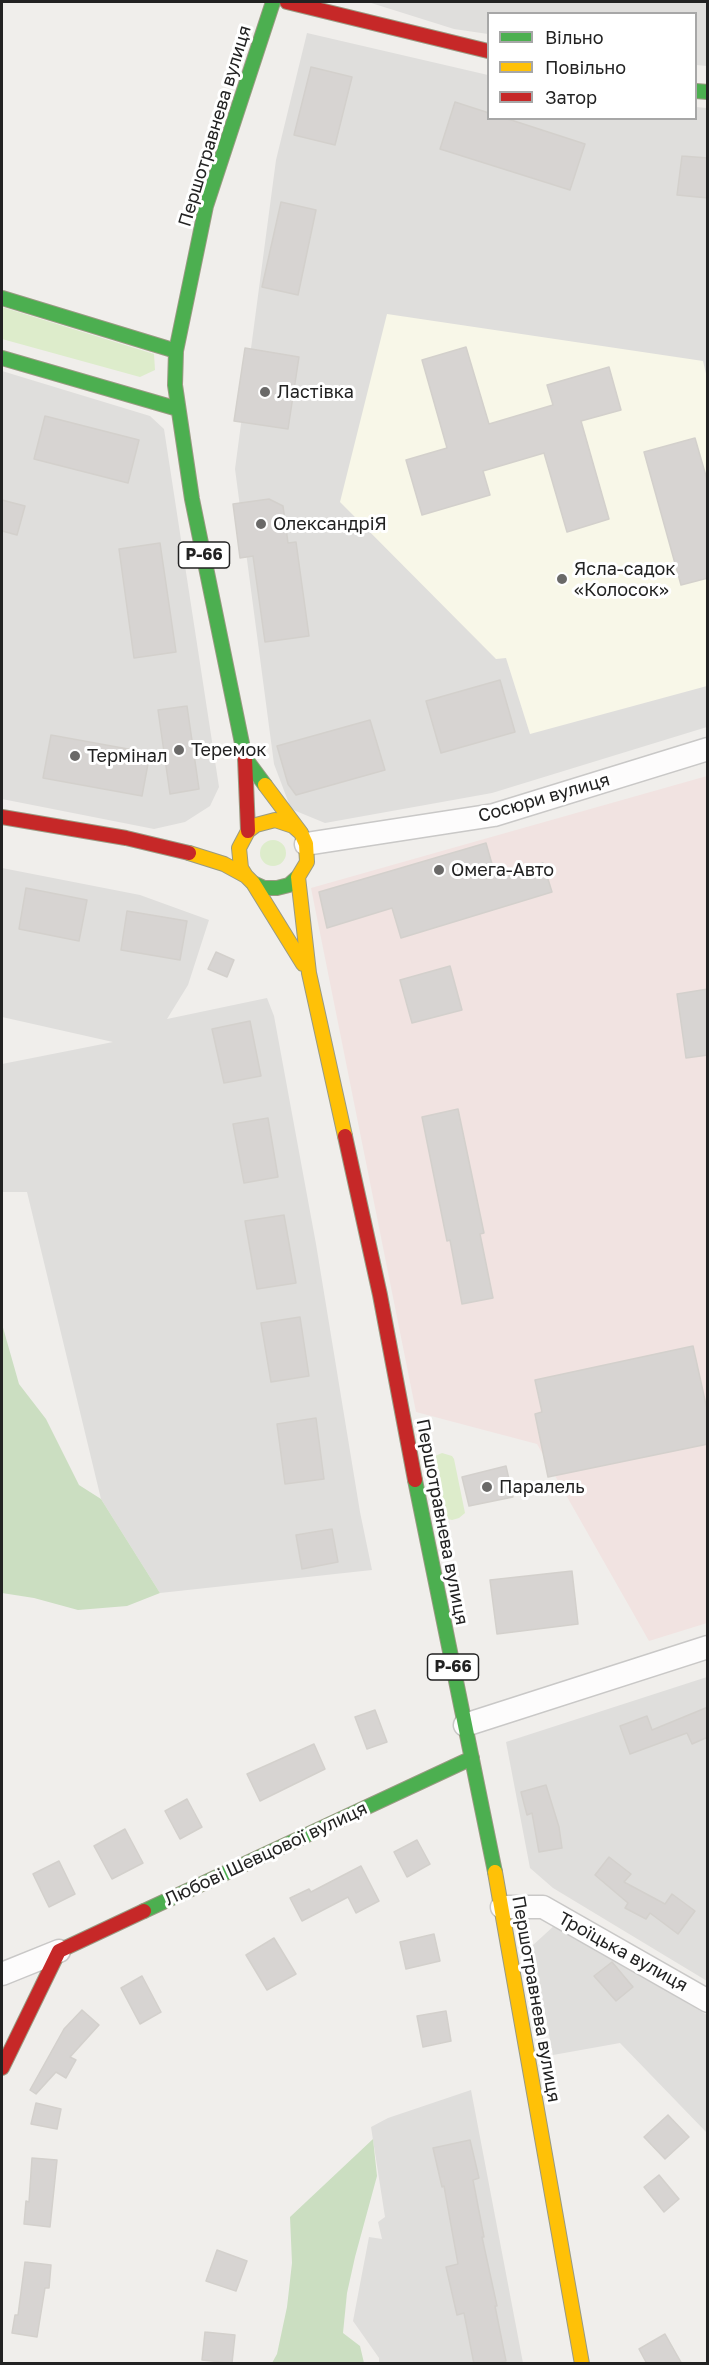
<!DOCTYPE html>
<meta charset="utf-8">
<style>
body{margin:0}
#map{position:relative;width:709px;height:2365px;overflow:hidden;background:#f0eeeb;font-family:"Golos Text",sans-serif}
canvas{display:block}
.frame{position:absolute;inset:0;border:3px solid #222;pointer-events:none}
.legend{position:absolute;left:487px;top:12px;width:210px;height:108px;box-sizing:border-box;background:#fff;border:2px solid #a7a7a7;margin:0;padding:8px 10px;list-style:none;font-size:18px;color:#222}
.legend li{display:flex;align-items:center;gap:12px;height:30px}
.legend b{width:30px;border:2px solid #a7a7a7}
</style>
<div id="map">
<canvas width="709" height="2365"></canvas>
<div class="frame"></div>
<ul class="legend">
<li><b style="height:8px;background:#4caf50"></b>Вільно</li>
<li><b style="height:8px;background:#ffc107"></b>Повільно</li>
<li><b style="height:8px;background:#c62828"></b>Затор</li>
</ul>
</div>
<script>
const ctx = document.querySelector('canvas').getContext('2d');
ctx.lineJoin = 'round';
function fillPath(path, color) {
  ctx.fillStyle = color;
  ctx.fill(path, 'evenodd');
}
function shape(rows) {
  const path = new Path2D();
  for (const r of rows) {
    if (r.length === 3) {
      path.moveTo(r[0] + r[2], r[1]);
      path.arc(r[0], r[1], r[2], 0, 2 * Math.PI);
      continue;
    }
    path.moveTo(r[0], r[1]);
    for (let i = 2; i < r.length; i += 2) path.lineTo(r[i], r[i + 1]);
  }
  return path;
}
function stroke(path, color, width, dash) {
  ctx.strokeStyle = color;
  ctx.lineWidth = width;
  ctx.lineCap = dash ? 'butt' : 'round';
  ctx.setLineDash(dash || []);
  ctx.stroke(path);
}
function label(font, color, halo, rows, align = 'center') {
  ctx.font = font + ' "Golos Text",sans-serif';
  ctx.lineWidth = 6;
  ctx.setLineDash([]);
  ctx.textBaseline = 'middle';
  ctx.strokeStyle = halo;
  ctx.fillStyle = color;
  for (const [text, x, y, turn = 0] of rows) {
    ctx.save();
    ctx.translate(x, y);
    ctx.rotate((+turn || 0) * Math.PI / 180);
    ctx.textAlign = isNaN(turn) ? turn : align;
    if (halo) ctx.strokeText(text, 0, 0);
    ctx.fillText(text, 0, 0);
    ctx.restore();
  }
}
const residential = shape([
 [368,2,707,2,707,66,696,65,696,14,488,14,488,34,454,29],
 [307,33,488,75,488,118,696,118,696,107,707,108,707,727,492,793,325,823,291,809,274,764,235,469,276,160],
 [2,371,150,416,164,429,219,787,210,806,185,822,154,829,2,799],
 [2,868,140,895,209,920,188,985,167,1019,267,998,274,1016,316,1244,360,1512,372,1570,160,1593,101,1499,27,1192,2,1192,2,1064,113,1042,2,1017],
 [707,1677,707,1981,553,1888,530,1868,506,1742],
 [556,1924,707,2015,707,2133,620,2043,553,2055,532,1946],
 [471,2090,523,2363,379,2363,379,2358,353,2321,369,2237,382,2239,378,2222,385,2217,371,2127,388,2118]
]);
const commercial = shape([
 [707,776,707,1623,649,1641,537,1444,416,1412,311,888]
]);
const education = shape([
 [387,314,703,361,708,382,707,686,530,734,506,658,496,659,340,502]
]);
const grass = shape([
 [2,307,154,354,155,370,140,377,2,339],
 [273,853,13],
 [442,1453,452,1456,454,1459,465,1513,459,1518,452,1520,448,1519,444,1514,433,1462,435,1456]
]);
const forest = shape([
 [2,1324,19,1384,46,1419,79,1485,101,1499,160,1593,127,1606,78,1610,34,1598,2,1593],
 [373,2139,377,2176,355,2257,347,2293,343,2333,360,2346,364,2363,272,2363,277,2354,287,2307,292,2263,290,2217]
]);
const building = shape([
 [311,67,352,77,335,145,294,135,311,67],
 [455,102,489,113,489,118,505,118,585,144,570,190,440,149,455,102],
 [682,156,708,158,708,198,677,195,682,156],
 [281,202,316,210,298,295,262,287,281,202],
 [466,347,489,424,553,405,547,385,609,367,621,410,581,421,609,519,567,532,544,453,483,471,490,495,422,515,406,460,447,448,422,360,466,347],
 [245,348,299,357,288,429,234,421,245,348],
 [45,416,139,440,128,483,34,459,45,416],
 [695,438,708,483,708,578,681,585,644,452,695,438],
 [269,499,283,506,288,543,296,542,309,636,265,642,253,556,240,558,233,504,269,499],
 [2,500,25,506,17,535,2,531,2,500],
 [160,543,176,652,134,658,119,549,160,543],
 [500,680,515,732,441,753,426,701,500,680],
 [187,706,199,789,170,794,158,710,187,706],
 [370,720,385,770,296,795,288,784,277,746,370,720],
 [51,735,150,753,142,796,43,778,51,735],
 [486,843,496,878,543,863,552,892,401,938,392,908,327,928,319,892,486,843],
 [26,888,87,900,79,941,19,929,26,888],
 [127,911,187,921,180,960,121,950,127,911],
 [216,952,234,960,227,977,208,969,216,952],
 [450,966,462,1010,412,1023,400,980,450,966],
 [708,989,708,1055,686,1058,677,994,708,989],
 [250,1021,261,1076,224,1083,212,1029,250,1021],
 [458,1109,484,1233,480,1234,493,1298,462,1304,450,1240,447,1241,422,1117,458,1109],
 [268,1118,278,1177,244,1183,233,1124,268,1118],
 [284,1215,296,1283,257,1289,245,1221,284,1215],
 [300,1317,309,1376,271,1382,261,1323,300,1317],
 [693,1346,708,1414,708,1444,548,1477,535,1414,542,1412,535,1380,693,1346],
 [316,1418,324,1479,285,1484,277,1424,316,1418],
 [506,1466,513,1497,469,1506,462,1477,506,1466],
 [332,1529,338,1562,302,1569,296,1535,332,1529],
 [572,1571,578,1624,497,1634,490,1580,572,1571],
 [708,1707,708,1737,692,1744,687,1733,630,1754,620,1726,647,1716,652,1730,708,1707],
 [375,1710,387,1742,367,1749,355,1717,375,1710],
 [314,1744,325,1769,260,1801,247,1774,314,1744],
 [546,1785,559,1827,562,1848,539,1852,532,1813,527,1815,521,1792,546,1785],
 [187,1799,202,1827,180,1839,165,1811,187,1799],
 [125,1829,143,1863,112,1879,94,1846,125,1829],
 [417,1840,430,1864,407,1877,394,1852,417,1840],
 [609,1857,631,1874,624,1882,665,1904,672,1894,695,1911,678,1934,650,1913,646,1919,625,1908,628,1903,595,1875,609,1857],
 [59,1861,75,1894,49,1907,33,1874,59,1861],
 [361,1866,379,1901,356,1913,348,1897,302,1921,290,1898,309,1889,311,1892,361,1866],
 [434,1934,440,1961,406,1969,400,1942,434,1934],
 [274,1938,296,1974,267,1990,246,1955,274,1938],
 [612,1962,633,1987,616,2001,594,1976,612,1962],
 [142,1976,161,2012,140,2024,121,1988,142,1976],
 [82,2010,99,2025,70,2057,76,2060,66,2078,56,2072,36,2094,30,2090,64,2029,82,2010],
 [446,2011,451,2041,423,2047,417,2016,446,2011],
 [36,2103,61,2109,57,2129,31,2124,36,2103],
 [668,2115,689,2137,665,2159,644,2137,668,2115],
 [470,2140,479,2178,473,2180,484,2237,482,2237,497,2306,495,2306,506,2361,494,2364,474,2364,464,2313,457,2315,446,2267,458,2264,444,2186,442,2187,433,2148,470,2140],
 [32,2158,57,2160,50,2227,24,2224,26,2201,29,2202,32,2158],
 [659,2175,679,2199,664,2212,644,2187,659,2175],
 [217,2250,247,2261,236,2291,206,2281,217,2250],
 [25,2262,51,2265,49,2288,45,2288,37,2337,12,2333,15,2315,18,2315,25,2262],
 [205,2332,235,2335,232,2363,202,2360,205,2332],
 [665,2334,682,2364,647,2364,639,2349,665,2334]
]);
const street = shape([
 [306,844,494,815,708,749],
 [465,1725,708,1647],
 [502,1907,543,1907,708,2001],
 [2,1974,59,1951]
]);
const fast = shape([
 [696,91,708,92],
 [2,298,176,351,175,385,192,499,245,758,265,785],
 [176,351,206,206,273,2],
 [2,358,178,409],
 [253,883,264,888,277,888,289,885,298,877],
 [415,1480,495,1872],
 [144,1911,472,1758]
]);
const slow = shape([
 [265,785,301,833,306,844,307,862,298,877,309,973,345,1136],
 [189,853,224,864,246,876,253,883,303,964],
 [246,876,241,868,239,848,248,831,256,825,275,820,293,826,301,833],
 [495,1872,582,2364]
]);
const jam = shape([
 [287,2,488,51],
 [245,758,248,831],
 [2,817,126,838,189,853],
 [345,1136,380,1295,415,1480],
 [2,2068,59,1951,144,1911]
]);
const markers = [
 [265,392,6,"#6a6968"],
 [261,524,6,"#6a6968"],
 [562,579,6,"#6a6968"],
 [179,750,6,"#6a6968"],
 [75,756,6,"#6a6968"],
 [439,870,6,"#6a6968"],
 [487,1487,6,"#6a6968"]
];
const shields = [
 [204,555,51],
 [453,1667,51]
];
const shieldNames = [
 ["Р-66",204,555],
 ["Р-66",453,1667]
];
const streetNames = [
 ["Першотравнева вулиця",215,126,-73],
 ["Сосюри вулиця",544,798,-16],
 ["Першотравнева вулиця",442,1522,79],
 ["Любові Шевцової вулиця",266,1854,-25],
 ["Троїцька вулиця",623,1952,29],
 ["Першотравнева вулиця",536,1999,80]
];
const poiNames = [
 ["Ластівка",277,392],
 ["ОлександріЯ",273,524],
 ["Ясла-садок",574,569],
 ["«Колосок»",574,590],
 ["Теремок",191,750],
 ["Термінал",87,756],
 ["Омега-Авто",451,870],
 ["Паралель",499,1487]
];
fillPath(residential, '#dfdedc');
fillPath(commercial, '#f1e3e1');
fillPath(education, '#f8f7e8');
fillPath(grass, '#ddeccb');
fillPath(forest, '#cbdec1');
fillPath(building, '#d7d4d2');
stroke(building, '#d3d0cc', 1.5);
stroke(street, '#c9c8c7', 25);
stroke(fast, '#999a82', 16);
stroke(slow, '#999a82', 16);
stroke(jam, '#999a82', 16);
stroke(street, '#fdfcfc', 22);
stroke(fast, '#4caf50', 14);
stroke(slow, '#ffc107', 14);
stroke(jam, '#c62828', 14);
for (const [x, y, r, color] of markers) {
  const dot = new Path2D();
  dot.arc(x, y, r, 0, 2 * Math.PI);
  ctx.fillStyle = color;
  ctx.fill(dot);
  stroke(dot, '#fff', 2);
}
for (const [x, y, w] of shields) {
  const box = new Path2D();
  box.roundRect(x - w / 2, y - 13, w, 26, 4.5);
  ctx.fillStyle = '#fff';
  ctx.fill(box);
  stroke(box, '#222', 1.5);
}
label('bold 16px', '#222', null, shieldNames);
label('18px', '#222', '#fff', streetNames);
label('18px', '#222', '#fff', poiNames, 'left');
</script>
